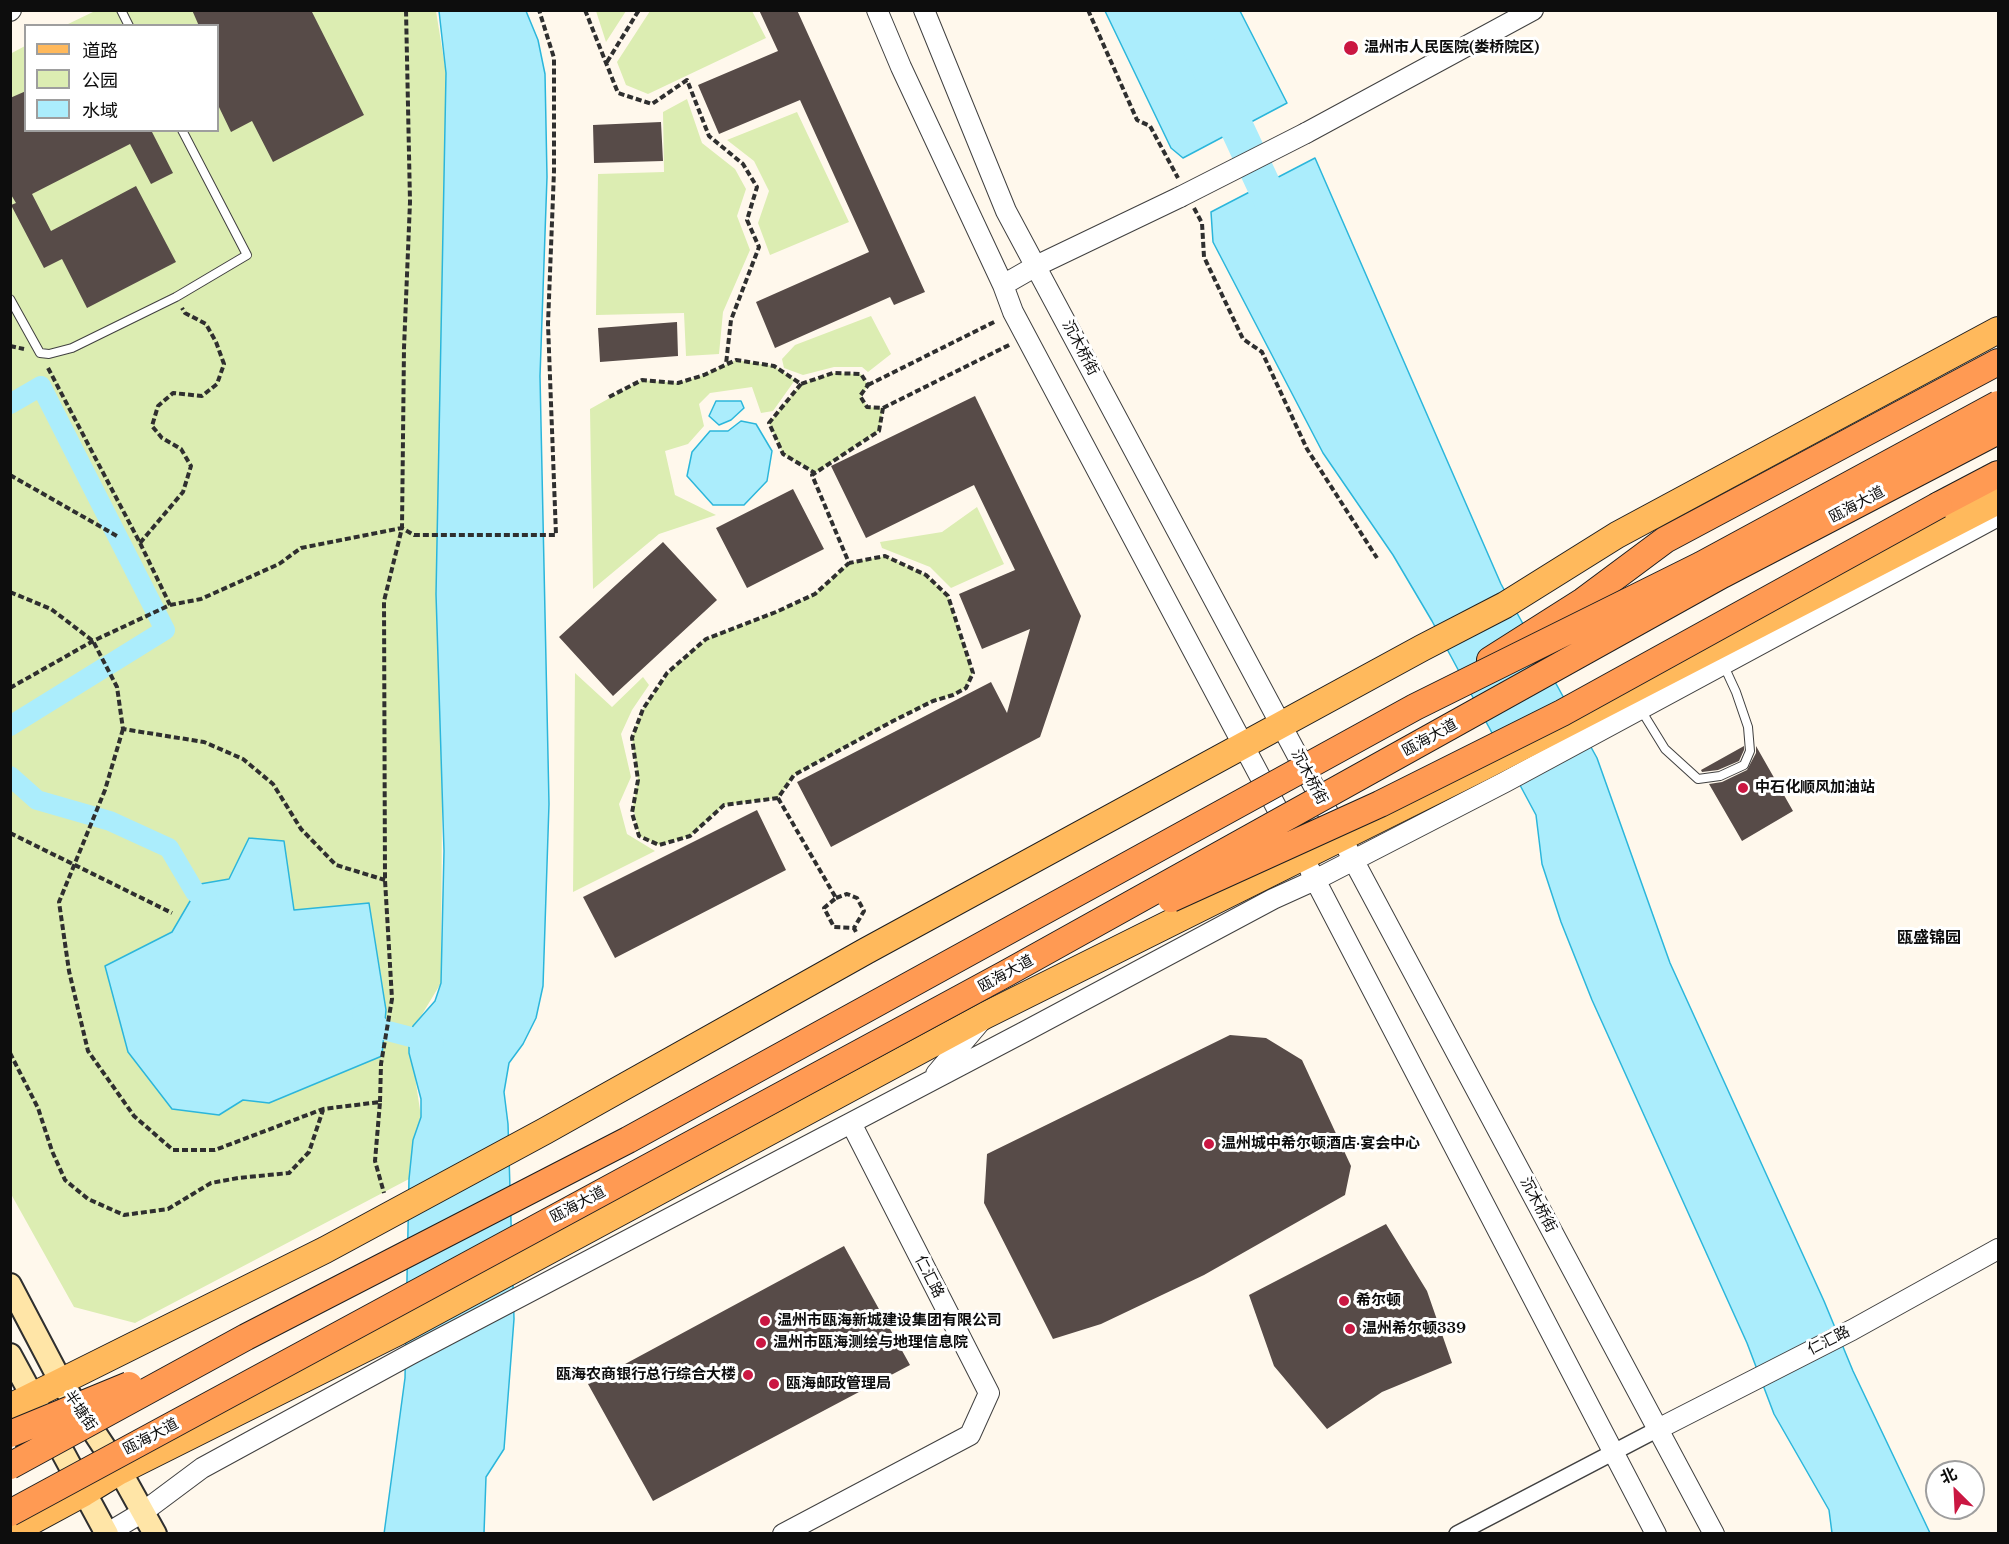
<!DOCTYPE html>
<meta charset="utf-8">
<style>
body{margin:0}
#map{position:relative;width:2009px;height:1544px;overflow:hidden;background:#fff8ec;font-family:"Libre Baskerville","Noto Sans SC",serif}
canvas{display:block}
.frame{position:absolute;inset:0;border:12px solid #0d0d0d;pointer-events:none}
.legend{position:absolute;left:24px;top:24px;width:195px;height:108px;box-sizing:border-box;background:#fff;border:2px solid #9e9e9e;margin:0;padding:8px 10px;list-style:none;font-size:18px;color:#0d0d0d}
.legend li{display:flex;align-items:center;gap:12px;height:30px}
.legend b{width:30px;border:2px solid #9e9e9e}
.north{position:absolute;left:1925px;top:1460px;width:60px;height:60px;box-sizing:border-box;background:#fff;border:2px solid #9e9e9e;border-radius:50%;rotate:336deg;font-size:16px;font-weight:700;line-height:24px;text-align:center;color:#0d0d0d}
.north::after{content:'';display:block;margin:auto;width:21px;height:27px;background:#ca1742;clip-path:polygon(50% 0,100% 100%,50% 72%,0 100%)}
</style>
<div id="map">
<canvas width="2009" height="1544"></canvas>
<div class="frame"></div>
<ul class="legend">
<li><b style="height:8px;background:#ffb95c"></b>道路</li>
<li><b style="height:16px;background:#dcedb2"></b>公园</li>
<li><b style="height:16px;background:#abedfc"></b>水域</li>
</ul>
<div class="north">北</div>
</div>
<script>
const ctx = document.querySelector('canvas').getContext('2d');
ctx.lineJoin = 'round';
function fillPath(path, color) {
  ctx.fillStyle = color;
  ctx.fill(path, 'evenodd');
}
function shape(rows) {
  const path = new Path2D();
  for (const r of rows) {
    path.moveTo(r[0], r[1]);
    for (let i = 2; i < r.length; i += 2) path.lineTo(r[i], r[i + 1]);
  }
  return path;
}
function stroke(path, color, width, dash) {
  ctx.strokeStyle = color;
  ctx.lineWidth = width;
  ctx.lineCap = dash ? 'butt' : 'round';
  ctx.setLineDash(dash || []);
  ctx.stroke(path);
}
function label(font, color, halo, rows, align = 'center') {
  ctx.font = font + ' "Libre Baskerville","Noto Sans SC",serif';
  ctx.lineWidth = 6;
  ctx.setLineDash([]);
  ctx.textBaseline = 'middle';
  ctx.strokeStyle = halo;
  ctx.fillStyle = color;
  for (const [text, x, y, turn = 0] of rows) {
    ctx.save();
    ctx.translate(x, y);
    ctx.rotate((+turn || 0) * Math.PI / 180);
    ctx.textAlign = isNaN(turn) ? turn : align;
    if (halo) ctx.strokeText(text, 0, 0);
    ctx.fillText(text, 0, 0);
    ctx.restore();
  }
}
const green = shape([
 [95,11,436,11,446,73,441,983,409,1036,421,1117,413,1140,409,1179,135,1323,74,1307,11,1194,10,54,25,46,26,130,218,130,218,26,66,25],
 [596,11,626,11,606,42],
 [650,11,752,11,766,38,648,94,626,85,617,62],
 [687,99,702,143,735,169,746,189,737,216,750,250,723,312,719,354,686,356,684,313,596,315,598,174,664,172,663,112],
 [797,112,849,222,770,255,758,223,769,191,754,161,727,140],
 [871,316,891,354,868,372,862,367,834,367,803,375,784,368,782,359,795,345],
 [736,360,774,366,795,380,773,411,761,413,752,387,710,393,699,404,704,426,688,444,665,451,675,495,716,515,659,534,593,589,590,409,642,380,678,383,704,375],
 [833,373,861,374,868,385,861,396,867,407,883,408,879,431,815,473,783,454,769,423,801,384],
 [977,507,1004,564,951,588,930,567,882,548,880,542,942,532],
 [885,556,926,575,948,596,973,673,966,688,953,695,933,701,893,721,794,775,778,798,724,805,690,836,659,845,639,836,633,806,638,780,632,738,643,709,672,669,706,639,776,612,815,594,849,563],
 [575,673,612,707,643,677,649,685,632,710,621,734,631,777,619,804,627,834,655,851,573,892]
]);
const water = shape([
 [439,11,526,11,538,40,545,74,547,177,540,376,549,804,543,986,536,1018,523,1044,509,1063,504,1092,508,1124,514,1319,504,1449,486,1477,484,1533,384,1534,405,1378,409,1179,413,1140,421,1117,421,1099,409,1053,409,1036,413,1026,435,1001,441,983,444,851,436,594,446,73,439,11],
 [1105,11,1240,11,1287,103,1183,158,1171,148,1105,11],
 [1315,158,1501,584,1597,758,1670,963,1824,1301,1853,1371,1930,1533,1832,1533,1829,1510,1774,1414,1747,1343,1592,1000,1561,922,1542,864,1536,815,1432,621,1393,555,1323,453,1213,242,1211,212,1315,158],
 [716,401,741,401,744,408,731,420,719,425,709,416,716,401],
 [741,421,756,424,772,451,767,481,744,505,713,505,687,476,692,452,710,431,728,431,741,421],
 [249,838,284,841,294,910,369,903,386,1010,382,1056,269,1103,243,1100,219,1115,172,1109,128,1052,105,966,172,932,200,884,229,879,249,838]
]);
const canal = shape([
 [10,404,41,386,165,630,10,726],
 [10,776,37,800,110,821,169,848,195,892,215,906],
 [362,1014,384,1030,434,1043]
]);
const river = shape([
 [1182,10,1284,229]
]);
const building = shape([
 [192,10,311,10,364,115,273,162,252,121,231,132,218,105,218,26,199,26],
 [759,10,797,10,925,292,894,305,890,297,775,348,756,302,869,252,800,100,719,134,698,85,778,51],
 [26,91,26,130,156,130,152,132,173,173,151,184,130,144,32,194,51,231,136,186,176,262,87,308,62,259,44,268,11,205,16,203,10,193,10,98],
 [661,122,663,161,594,163,593,125],
 [677,322,678,356,600,362,598,328],
 [975,396,1081,616,1040,737,831,847,797,782,991,682,1007,713,1030,629,982,649,959,594,1015,570,974,485,866,538,831,466],
 [793,489,824,549,747,588,716,528],
 [663,542,717,600,613,696,559,637],
 [1744,746,1744,750,1739,761,1718,770,1702,772,1701,770],
 [1756,746,1793,811,1742,841,1709,784,1722,782,1747,770,1756,753],
 [757,810,786,870,615,958,583,897],
 [1230,1035,1266,1038,1302,1060,1351,1166,1345,1195,1204,1275,1101,1324,1053,1339,984,1203,987,1154],
 [1386,1224,1427,1291,1452,1363,1382,1392,1327,1429,1274,1366,1249,1295],
 [844,1246,910,1365,653,1501,588,1384]
]);
const path = shape([
 [585,10,618,93,652,104,687,80,709,136,743,164,757,187,747,220,759,247,731,320,726,364],
 [1088,10,1137,120,1150,126,1178,178],
 [607,62,639,10],
 [1194,208,1202,223,1204,257,1243,339,1262,352,1307,449,1377,558],
 [10,346,24,349],
 [801,384,769,423,783,454,815,473],
 [868,385,996,321],
 [609,397,642,380,678,383,704,375,736,360,774,366,801,384,833,373,861,374,868,385,860,396,867,407,883,408,879,431,812,475,849,563,885,556,926,575,948,596,973,673,966,688,953,695,933,701,893,721,794,775,778,798,724,805,690,836,659,845,639,836,632,813,638,780,632,738,643,709,667,673,706,639,776,612,815,594,849,563],
 [883,408,1011,344],
 [10,475,117,536],
 [140,543,183,492,191,466,181,449,162,438,152,426,158,406,173,393,202,396,217,384,224,364,216,342,206,324,185,313,182,308],
 [10,592,51,609,93,641,117,687,123,729,204,742,243,759,273,784,301,829,336,865,385,880],
 [170,605,201,599,279,564,301,548,402,528,414,535,556,535,548,324,554,171,554,58,539,10],
 [10,688,93,641,170,605,140,543,47,366],
 [123,729,105,790,59,902,69,971,88,1051,134,1116,173,1150,215,1150,323,1109,380,1102,375,1161,384,1193],
 [778,798,836,898,824,908,834,927,854,928,856,932],
 [10,833,172,913],
 [836,898,847,894,857,898,864,911,854,928],
 [10,1053,38,1108,52,1151,65,1180,88,1199,124,1215,168,1209,211,1183,238,1178,289,1173,309,1152,323,1110],
 [380,1102,381,1064,392,999,385,880,384,601,402,528,404,348,410,202,406,10]
]);
const service = shape([
 [121,10,129,26],
 [10,299,40,353,49,354,72,348,176,297,247,255,182,130],
 [1641,710,1665,749,1698,779,1720,776,1744,765,1750,751,1748,727,1736,692,1724,666]
]);
const minor = shape([
 [1457,1534,1658,1429]
]);
const tertiary = shape([
 [877,10,901,67,1003,285,1013,312,1289,831],
 [924,10,1006,211,1714,1534],
 [10,11,11,10],
 [1306,133,1533,10],
 [1003,285,1036,266,1180,197],
 [1310,870,1656,1534],
 [936,1074,981,1021],
 [1658,1429,1852,1330,1998,1249],
 [106,1534,143,1512,202,1468,411,1354,1024,1032,1273,899,1315,880,1505,782,1998,516],
 [783,1534,970,1435,989,1393,851,1123]
]);
const secondary = shape([
 [10,1285,61,1382,120,1471,155,1534],
 [10,1355,107,1534]
]);
const primary = shape([
 [10,1407,325,1250,545,1131,866,951,1422,648,1505,605,1617,535,1998,330],
 [10,1533,84,1493,120,1471,398,1332,986,1015,1483,767,1998,501]
]);
const trunk = shape([
 [1939,505,1998,474],
 [1490,660,1583,601,1665,540,1998,362]
]);
const tertiaryBridge = shape([
 [1180,197,1306,133]
]);
const trunkBridge = shape([
 [1171,899,1380,804,1562,713,1939,505],
 [10,1434,129,1385],
 [10,1466,246,1337,628,1140,1415,707,1701,565,1998,404],
 [10,1513,1007,973,1722,575,1998,431]
]);
const markers = [
 [1351,48,8,"#ca1742"],
 [1743,788,6,"#ca1742"],
 [1209,1144,6,"#ca1742"],
 [1344,1301,6,"#ca1742"],
 [765,1321,6,"#ca1742"],
 [1350,1329,6,"#ca1742"],
 [761,1343,6,"#ca1742"],
 [748,1375,6,"#ca1742"],
 [774,1384,6,"#ca1742"]
];
const poiNames = [
 ["温州市人民医院(娄桥院区)",1364,48],
 ["中石化顺风加油站",1755,788],
 ["温州城中希尔顿酒店·宴会中心",1221,1144],
 ["希尔顿",1356,1301],
 ["温州市瓯海新城建设集团有限公司",777,1321],
 ["温州希尔顿339",1362,1329],
 ["温州市瓯海测绘与地理信息院",773,1343],
 ["瓯海农商银行总行综合大楼",736,1375,"right"],
 ["瓯海邮政管理局",786,1384]
];
const streetNames = [
 ["沉木桥街",1080,348,62],
 ["瓯海大道",1857,505,-28],
 ["瓯海大道",1430,738,-29],
 ["沉木桥街",1309,777,62],
 ["瓯海大道",1006,974,-29],
 ["瓯海大道",578,1205,-28],
 ["沉木桥街",1538,1205,62],
 ["仁汇路",929,1277,63],
 ["仁汇路",1829,1341,-27],
 ["半塘街",80,1411,56],
 ["瓯海大道",151,1437,-28]
];
const neighbourhoodNames = [
 ["瓯盛锦园",1929,938]
];
fillPath(green, '#dcedb2');
fillPath(water, '#abedfc');
stroke(water, '#2bb6db', 1.5);
stroke(canal, '#abedfc', 20);
stroke(river, '#abedfc', 34);
fillPath(building, '#574b48');
stroke(service, '#404040', 10);
stroke(minor, '#404040', 18);
stroke(tertiary, '#404040', 22);
stroke(secondary, '#2f2f2f', 26);
stroke(primary, '#1e1e1e', 28);
stroke(trunk, '#1e1e1e', 28);
stroke(path, '#2f2f2f', 4, [6, 3]);
stroke(service, '#fff', 8);
stroke(minor, '#fff', 15);
stroke(tertiary, '#fff', 20);
stroke(secondary, '#ffe5a7', 22);
stroke(primary, '#ffb95c', 26);
stroke(trunk, '#ff9a53', 26);
stroke(tertiaryBridge, '#404040', 22, []);
stroke(trunkBridge, '#1e1e1e', 28, []);
stroke(tertiaryBridge, '#fff', 20);
stroke(trunkBridge, '#ff9a53', 26);
for (const [x, y, r, color] of markers) {
  const dot = new Path2D();
  dot.arc(x, y, r, 0, 2 * Math.PI);
  ctx.fillStyle = color;
  ctx.fill(dot);
  stroke(dot, '#fff', 2);
}
label('bold 15px', '#0d0d0d', '#fff', poiNames, 'left');
label('15px', '#0d0d0d', '#fff', streetNames);
label('bold 16px', '#0d0d0d', '#fff', neighbourhoodNames);
</script>
